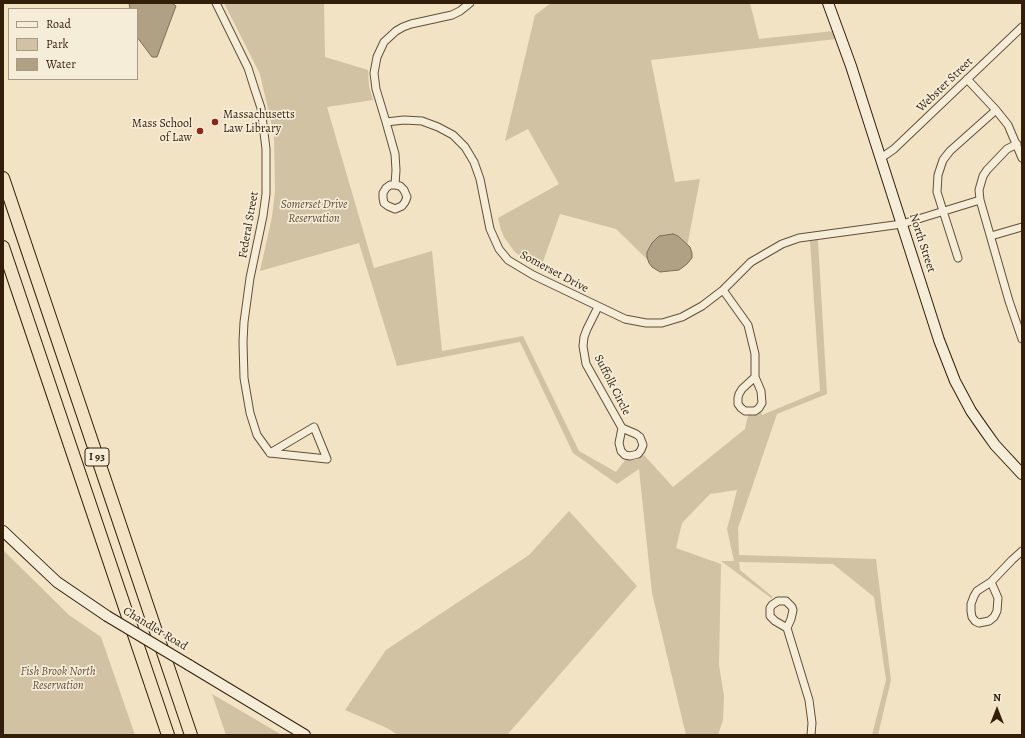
<!DOCTYPE html>
<style>
body{margin:0}
#map{position:relative;width:1025px;height:738px;overflow:hidden;background:#f1e3c4;font-family:Alegreya,serif}
canvas{display:block}
.frame{position:absolute;inset:0;border:4px solid #331e09;pointer-events:none}
.legend{position:absolute;left:8px;top:8px;width:130px;height:72px;box-sizing:border-box;background:#f6edd9;border:1px solid #a89a86;margin:0;padding:5px 7px;list-style:none;font-size:12px;color:#331e09}
.legend li{display:flex;align-items:center;gap:8px;height:20px}
.legend b{width:20px;border:1px solid #a89a86}
.north{position:absolute;left:977px;top:690px;width:40px;height:40px;-webkit-text-stroke:3px #f6edd9;paint-order:stroke;rotate:0deg;font-size:11px;font-weight:700;line-height:16px;text-align:center;color:#331e09}
.north::after{content:'';display:block;margin:auto;width:14px;height:18px;background:#331e09;clip-path:polygon(50% 0,100% 100%,50% 72%,0 100%)}
</style>
<div id="map">
<canvas width="1025" height="738"></canvas>
<div class="frame"></div>
<ul class="legend">
<li><b style="height:5px;background:#f6edd9"></b>Road</li>
<li><b style="height:11px;background:#d1c2a4"></b>Park</li>
<li><b style="height:11px;background:#b0a084"></b>Water</li>
</ul>
<div class="north">N</div>
</div>
<script>
const ctx = document.querySelector('canvas').getContext('2d');
ctx.lineJoin = 'round';
function fillPath(path, color) {
  ctx.fillStyle = color;
  ctx.fill(path, 'evenodd');
}
function shape(rows) {
  const path = new Path2D();
  for (const r of rows) {
    path.moveTo(r[0], r[1]);
    for (let i = 2; i < r.length; i += 2) path.lineTo(r[i], r[i + 1]);
  }
  return path;
}
function stroke(path, color, width, dash) {
  ctx.strokeStyle = color;
  ctx.lineWidth = width;
  ctx.lineCap = dash ? 'butt' : 'round';
  ctx.setLineDash(dash || []);
  ctx.stroke(path);
}
function label(font, color, halo, rows, align = 'center') {
  ctx.font = font + ' Alegreya,serif';
  ctx.lineWidth = 3.5;
  ctx.setLineDash([]);
  ctx.textBaseline = 'middle';
  ctx.strokeStyle = halo;
  ctx.fillStyle = color;
  for (const [text, x, y, turn = 0] of rows) {
    ctx.save();
    ctx.translate(x, y);
    ctx.rotate((+turn || 0) * Math.PI / 180);
    ctx.textAlign = isNaN(turn) ? turn : align;
    if (halo) ctx.strokeText(text, 0, 0);
    ctx.fillText(text, 0, 0);
    ctx.restore();
  }
}
const green = shape([
 [224,3,324,3,325,57,368,70,369,86,373,100,327,107,374,268,432,251,442,351,523,336,579,451,616,472,625,460,636,460,644,455,673,487,745,429,748,415,755,414,761,410,762,415,820,391,810,241,818,240,827,394,777,414,738,528,739,555,876,559,891,680,878,735,872,735,886,680,874,597,833,564,739,562,740,570,773,597,771,598,721,561,734,561,727,529,737,490,710,494,682,523,676,548,721,564,719,665,724,696,723,720,718,735,686,735,652,593,639,469,617,484,573,453,520,342,397,366,359,243,260,271,272,217,275,191,274,135,260,74],
 [551,3,750,3,759,39,833,31,836,39,651,60,675,182,700,179,683,268,657,269,616,229,560,214,540,270,522,258,514,251,504,237,501,230,498,218,559,184,528,129,505,141,535,15],
 [569,511,637,586,507,735,398,735,387,728,345,710,386,650,529,555],
 [3,550,69,615,101,637,135,735,3,735],
 [212,694,282,735,226,735]
]);
const water = shape([
 [129,3,172,3,176,6,157,57,152,57,137,37,137,9,130,9,129,3],
 [673,234,678,236,690,247,692,253,692,258,687,264,679,270,660,272,652,267,649,263,647,257,647,252,652,243,659,236,673,234]
]);
const street = shape([
 [216,3,248,68,255,90,261,108,266,149,266,194,263,216,250,278,244,322,243,342,244,378,250,413,257,435,270,453,314,427,327,459,270,453],
 [470,3,460,11,452,15,411,24,403,27,396,31,384,42,377,57,374,73,376,89,386,122,404,120,422,121,438,127,453,135,465,147,474,162,480,179,490,229,499,249,508,260,533,275,625,319,646,323,662,323,682,317,702,306,723,290,751,262,782,244,799,238,902,224,980,200],
 [967,79,996,110,1008,125,1022,158],
 [386,122,395,154,396,170,395,185,390,185,386,188,383,193,383,198,384,203,388,206,395,209,402,206,405,202,407,197,404,190,400,186,395,185],
 [1017,144,1007,149,987,170,983,176,979,190,980,200,1009,301,1022,339],
 [881,158,894,149,1022,27],
 [991,236,1022,227],
 [958,258,937,192,938,175,943,160,950,151,996,110],
 [723,290,748,325,755,354,755,377,742,389,739,394,738,398,738,404,741,408,745,411,755,411,759,408,762,403,761,391,755,377],
 [598,307,587,329,584,337,583,346,586,364,622,428,619,443,621,451,625,455,630,456,638,454,641,450,643,445,640,437,636,434,622,428],
 [991,582,998,598,997,611,994,617,989,621,979,623,975,621,972,617,971,611,971,604,974,596,977,591,991,582,1012,560,1022,551],
 [787,628,791,619,793,610,792,607,786,601,778,601,772,605,770,608,770,616,775,621,787,628,809,700,812,723,811,735]
]);
const secondary = shape([
 [828,3,851,66,939,340,955,381,971,411,985,431,995,445,1022,474],
 [3,531,57,582,107,616],
 [189,665,305,735]
]);
const highway = shape([
 [3,178,191,735],
 [3,247,168,735]
]);
const secondaryBridge = shape([
 [107,616,189,665]
]);
const markers = [
 [215,122,4,"#8f2418"],
 [200,131,4,"#8f2418"]
];
const shields = [
 [97,457,24]
];
const shieldNames = [
 ["I 93",97,457]
];
const streetNames = [
 ["Webster Street",945,85,-44],
 ["Federal Street",249,225,-80],
 ["North Street",922,243,72],
 ["Somerset Drive",554,272,28],
 ["Suffolk Circle",612,385,63],
 ["Chandler Road",155,629,31]
];
const poiNames = [
 ["Massachusetts",223,115],
 ["Law Library",223,129],
 ["Mass School",192,124,"right"],
 ["of Law",192,138,"right"]
];
const parkNames = [
 ["Somerset Drive",314,205],
 ["Reservation",314,219],
 ["Fish Brook North",58,672],
 ["Reservation",58,686]
];
fillPath(green, '#d1c2a4');
fillPath(water, '#b0a084');
stroke(water, '#7e6c53', 1);
stroke(street, '#624f38', 9);
stroke(secondary, '#331e09', 12);
stroke(highway, '#331e09', 14);
stroke(street, '#f6edd9', 7);
stroke(secondary, '#f6edd9', 10);
stroke(highway, '#f1e3c4', 12);
stroke(secondaryBridge, '#331e09', 12, []);
stroke(secondaryBridge, '#f6edd9', 10);
for (const [x, y, r, color] of markers) {
  const dot = new Path2D();
  dot.arc(x, y, r, 0, 2 * Math.PI);
  ctx.fillStyle = color;
  ctx.fill(dot);
  stroke(dot, '#f6edd9', 1.5);
}
for (const [x, y, w] of shields) {
  const box = new Path2D();
  box.roundRect(x - w / 2, y - 9, w, 18, 3);
  ctx.fillStyle = '#f6edd9';
  ctx.fill(box);
  stroke(box, '#331e09', 1);
}
label('bold 11px', '#331e09', null, shieldNames);
label('12px', '#331e09', '#f6edd9', streetNames);
label('12px', '#331e09', '#f6edd9', poiNames, 'left');
label('italic 12px', '#624f38', '#f6edd9', parkNames);
</script>
